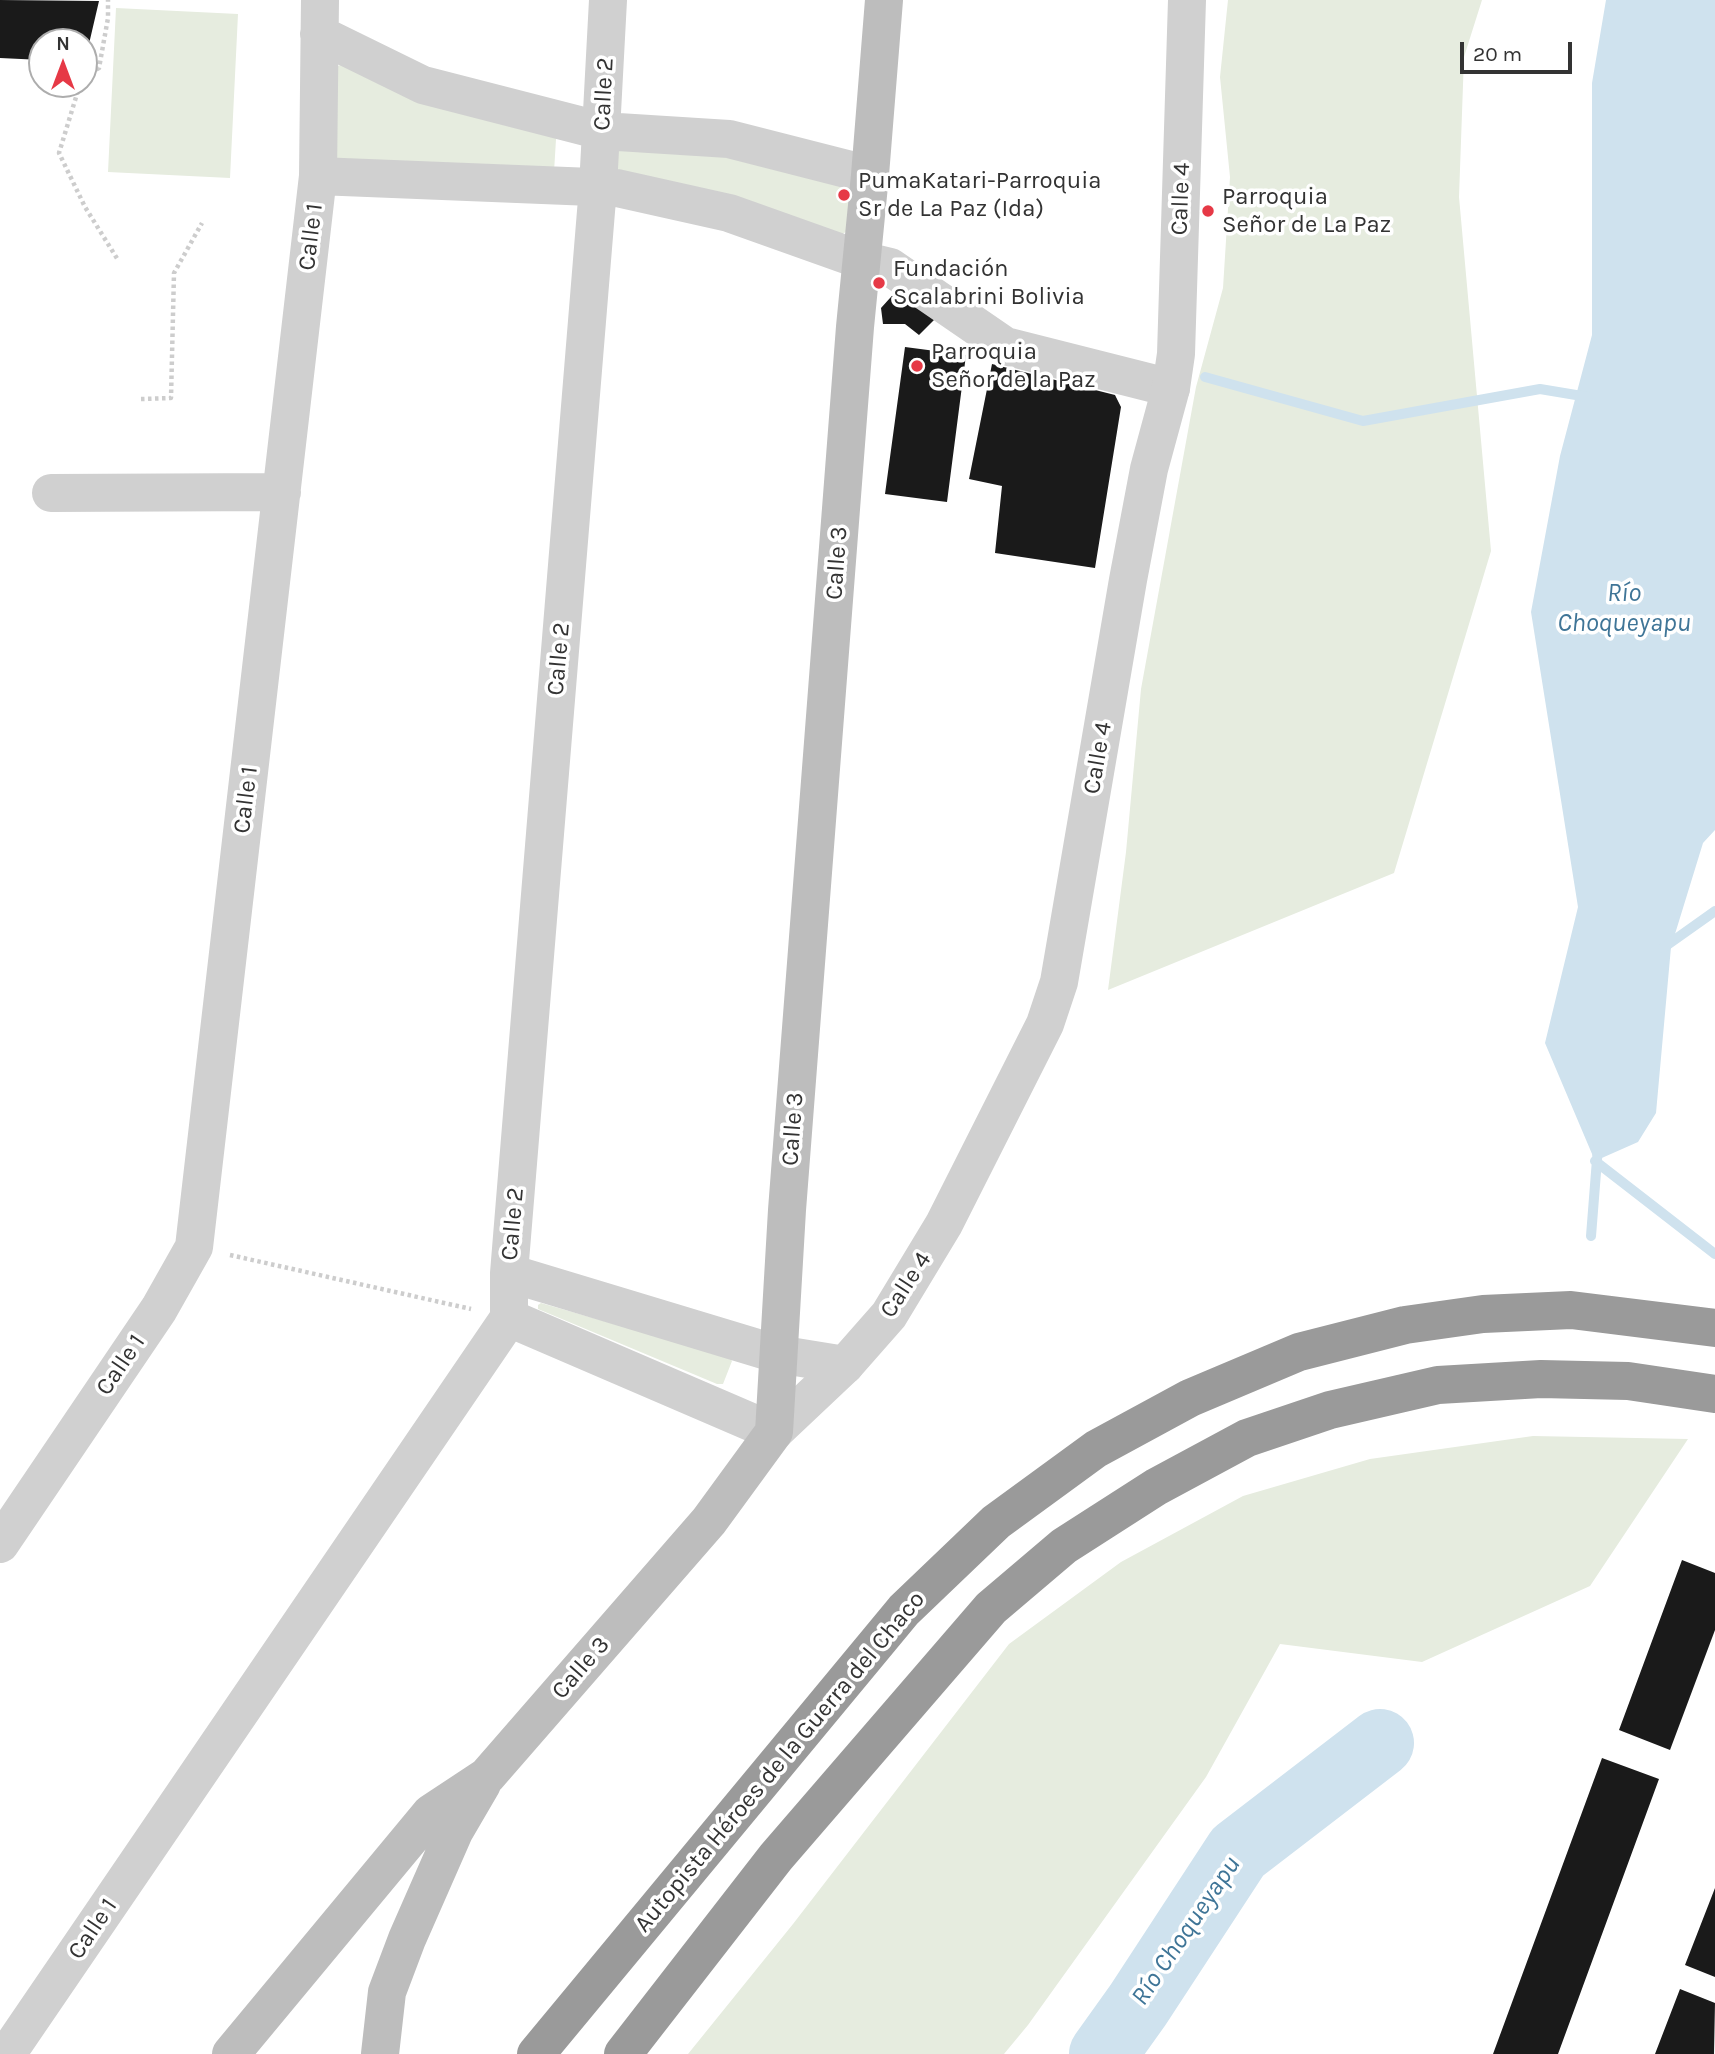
<!DOCTYPE html>
<meta charset="utf-8">
<style>
body{margin:0}
#map{position:relative;width:1715px;height:2054px;overflow:hidden;background:#fff;font-family:Karla,sans-serif}
canvas{display:block}
.north{position:absolute;left:28px;top:28px;width:70px;height:70px;box-sizing:border-box;background:#fff;border:2px solid #adadad;border-radius:50%;rotate:0deg;font-size:19px;font-weight:700;line-height:28px;text-align:center;color:#333}
.north::after{content:'';display:block;margin:auto;width:24px;height:32px;background:#e63946;clip-path:polygon(50% 0,100% 100%,50% 72%,0 100%)}
.scale{position:absolute;left:1460px;top:42px;width:112px;height:32px;box-sizing:border-box;border:4px solid #333;border-top:0;padding-left:9px;font-size:21px;line-height:24px;white-space:nowrap;color:#333;-webkit-text-stroke:5px #fff;paint-order:stroke}
</style>
<div id="map">
<canvas width="1715" height="2054"></canvas>
<div class="north">N</div>
<div class="scale">20 m</div>
</div>
<script>
const ctx = document.querySelector('canvas').getContext('2d');
ctx.lineJoin = 'round';
function fillPath(path, color) {
  ctx.fillStyle = color;
  ctx.fill(path, 'evenodd');
}
function shape(rows) {
  const path = new Path2D();
  for (const r of rows) {
    path.moveTo(r[0], r[1]);
    for (let i = 2; i < r.length; i += 2) path.lineTo(r[i], r[i + 1]);
  }
  return path;
}
function stroke(path, color, width, dash) {
  ctx.strokeStyle = color;
  ctx.lineWidth = width;
  ctx.lineCap = dash ? 'butt' : 'round';
  ctx.setLineDash(dash || []);
  ctx.stroke(path);
}
function label(font, color, halo, rows, align = 'center') {
  ctx.font = font + ' Karla,sans-serif';
  ctx.lineWidth = 7;
  ctx.setLineDash([]);
  ctx.textBaseline = 'middle';
  ctx.strokeStyle = halo;
  ctx.fillStyle = color;
  for (const [text, x, y, turn = 0] of rows) {
    ctx.save();
    ctx.translate(x, y);
    ctx.rotate((+turn || 0) * Math.PI / 180);
    ctx.textAlign = isNaN(turn) ? turn : align;
    if (halo) ctx.strokeText(text, 0, 0);
    ctx.fillText(text, 0, 0);
    ctx.restore();
  }
}
const green = shape([
 [1228,0,1482,0,1464,57,1459,197,1491,551,1394,873,1108,990,1126,852,1141,689,1196,387,1223,288,1230,177,1220,77],
 [116,8,238,14,230,178,108,172],
 [346,62,557,123,554,172,333,158,334,68],
 [708,147,850,188,847,231,834,240,616,170,617,149],
 [541,1303,729,1357,732,1361,723,1384,717,1384,538,1309,538,1305],
 [1533,1436,1688,1439,1590,1586,1422,1662,1280,1644,1206,1777,1028,2025,1004,2054,688,2054,793,1924,1009,1644,1121,1562,1243,1496,1370,1459]
]);
const water = shape([
 [1606,0,1715,0,1715,830,1703,843,1671,947,1656,1113,1638,1142,1595,1161,1545,1043,1578,907,1531,612,1560,456,1592,335,1592,83]
]);
const stream = shape([
 [1205,377,1363,421,1540,389,1588,397],
 [1663,948,1715,911],
 [1595,1161,1715,1254],
 [1591,1236,1598,1147]
]);
const river = shape([
 [1103,2054,1138,2005,1238,1852,1380,1743]
]);
const building = shape([
 [0,0,99,1,85,61,84,42,42,42,42,60,0,58],
 [899,288,936,318,919,335,905,324,883,324,881,308],
 [905,347,966,355,947,502,885,494],
 [992,364,1115,395,1121,407,1095,568,995,553,1002,486,969,479],
 [1682,1560,1715,1573,1715,1630,1670,1750,1619,1730],
 [1602,1758,1659,1779,1558,2054,1493,2054],
 [1715,1888,1715,1977,1685,1965],
 [1680,1989,1715,2003,1714,2054,1655,2054]
]);
const path = shape([
 [84,76,99,68,108,18,108,0],
 [80,84,59,153,85,207,118,260],
 [141,399,171,398,174,273,202,223],
 [230,1255,471,1309]
]);
const minor = shape([
 [319,34,423,85,602,131,729,139,870,175],
 [318,176,617,188,729,213,861,260,890,267,1005,346,1171,388],
 [51,493,282,492],
 [509,1273,777,1354,845,1365],
 [509,1318,509,1273,598,187,608,0],
 [509,1318,774,1432],
 [0,1544,159,1309,194,1247,318,176,320,0],
 [7,2054,509,1318]
]);
const tertiary = shape([
 [774,1432,845,1365,889,1315,944,1224,1045,1024,1059,982,1128,580,1149,469,1171,388,1176,354,1187,0]
]);
const secondary = shape([
 [231,2054,431,1813,487,1776,709,1521,774,1432,787,1210,855,327,870,175,884,0],
 [380,2054,387,1992,407,1939,454,1832,482,1784]
]);
const motorway = shape([
 [536,2054,904,1610,996,1522,1096,1449,1190,1398,1299,1352,1405,1325,1483,1314,1571,1310,1715,1328],
 [623,2054,776,1857,991,1608,1064,1546,1156,1487,1247,1438,1330,1410,1438,1385,1541,1379,1628,1381,1715,1394]
]);
const markers = [
 [844,195,7,"#e63946"],
 [1208,211,7,"#e63946"],
 [879,283,7,"#e63946"],
 [917,366,7,"#e63946"]
];
const streetNames = [
 ["Calle 2",604,94,-87],
 ["Calle 4",1181,199,-88],
 ["Calle 1",311,237,-83],
 ["Calle 3",837,563,-86],
 ["Calle 2",559,659,-85],
 ["Calle 4",1098,758,-80],
 ["Calle 1",246,800,-83],
 ["Calle 3",793,1129,-86],
 ["Calle 2",513,1224,-85],
 ["Calle 4",906,1285,-57],
 ["Calle 1",121,1365,-56],
 ["Calle 3",581,1668,-49],
 ["Autopista Héroes de la Guerra del Chaco",780,1762,-50],
 ["Calle 1",93,1929,-56]
];
const poiNames = [
 ["PumaKatari-Parroquia",858,181],
 ["Sr de La Paz (Ida)",858,209],
 ["Parroquia",1222,197],
 ["Señor de La Paz",1222,225],
 ["Fundación",893,269],
 ["Scalabrini Bolivia",893,297],
 ["Parroquia",931,352],
 ["Señor de la Paz",931,380]
];
const waterNames = [
 ["Río",1624,594],
 ["Choqueyapu",1624,624],
 ["Río Choqueyapu",1186,1931,-56]
];
fillPath(green, '#e6ecdf');
fillPath(water, '#cfe2ee');
stroke(stream, '#cfe2ee', 10);
stroke(river, '#cfe2ee', 68);
fillPath(building, '#1a1a1a');
stroke(path, '#cdcdcd', 4.5, [3.5, 3.5]);
stroke(minor, '#d0d0d0', 38);
stroke(tertiary, '#d0d0d0', 38);
stroke(secondary, '#bdbdbd', 38);
stroke(motorway, '#9a9a9a', 38);
for (const [x, y, r, color] of markers) {
  const dot = new Path2D();
  dot.arc(x, y, r, 0, 2 * Math.PI);
  ctx.fillStyle = color;
  ctx.fill(dot);
  stroke(dot, '#fff', 2.5);
}
label('24px', '#333', '#fff', streetNames);
label('24px', '#333', '#fff', poiNames, 'left');
label('italic 26px', '#3f7597', '#fff', waterNames);
</script>
